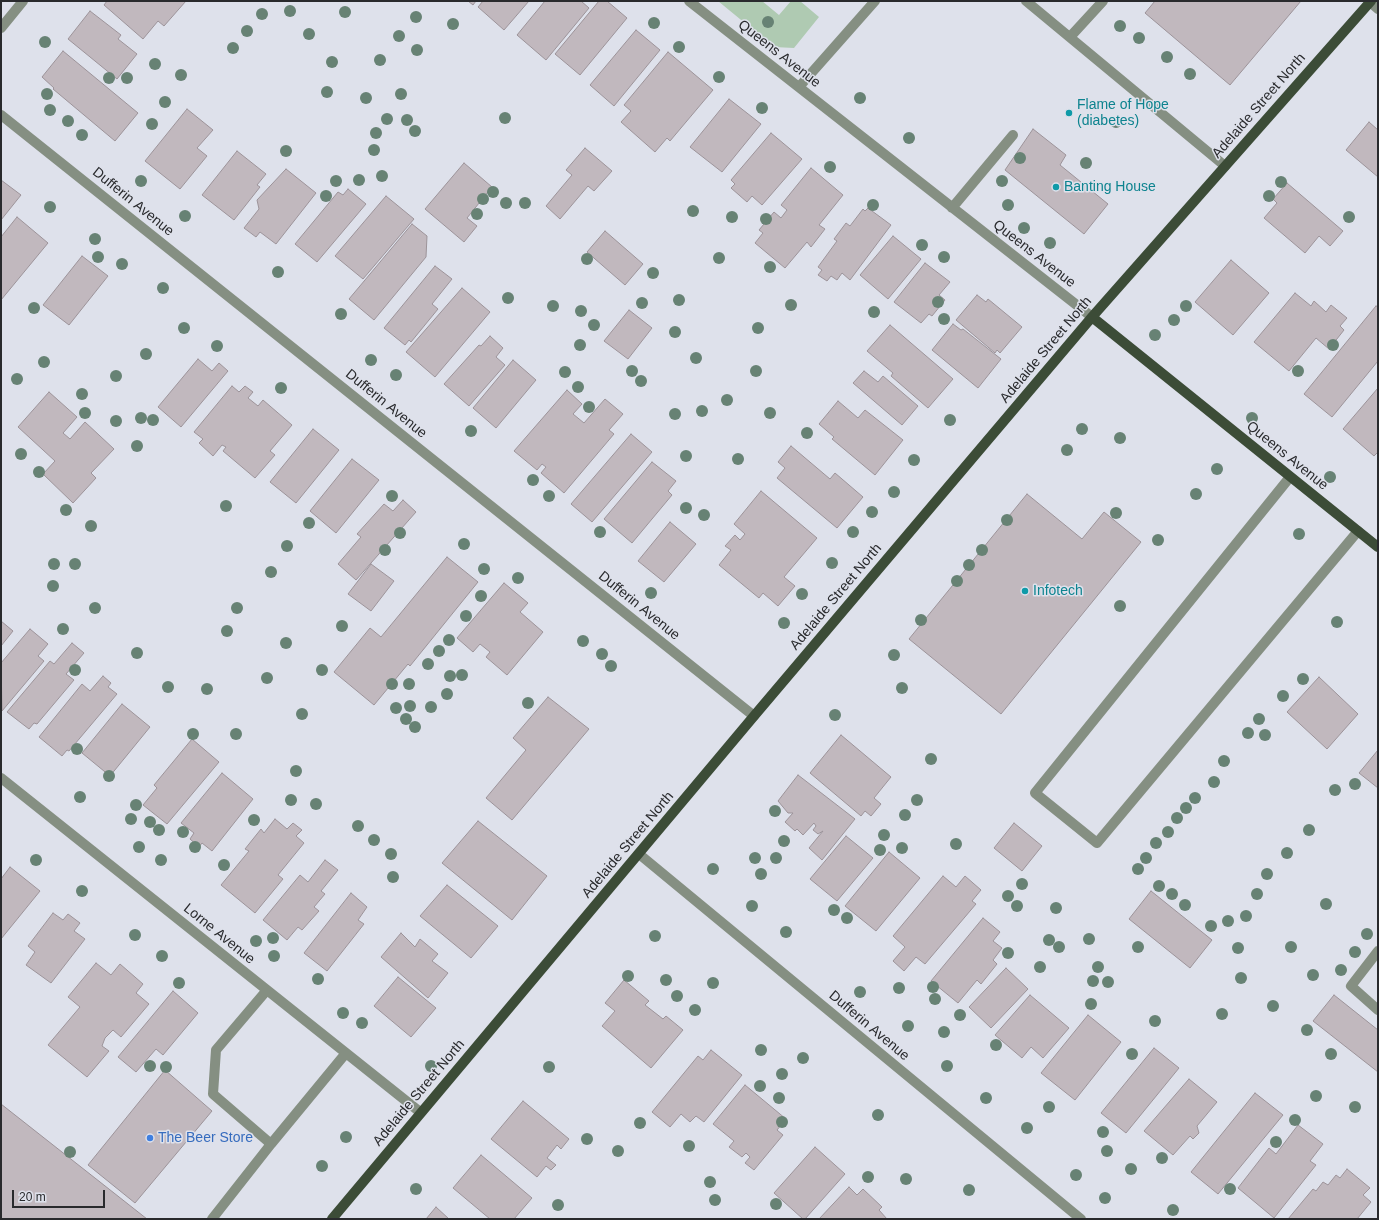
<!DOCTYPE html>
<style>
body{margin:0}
#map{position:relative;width:1379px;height:1220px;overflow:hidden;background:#dee1eb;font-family:Helvetica,sans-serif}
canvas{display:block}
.frame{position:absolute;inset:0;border:2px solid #292a2d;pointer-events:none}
.scale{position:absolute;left:12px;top:1190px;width:93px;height:18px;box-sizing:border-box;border:2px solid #292a2d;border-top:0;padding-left:5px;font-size:12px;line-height:14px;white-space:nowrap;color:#292a2d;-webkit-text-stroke:3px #dee1eb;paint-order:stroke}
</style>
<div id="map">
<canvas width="1379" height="1220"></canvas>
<div class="frame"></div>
<div class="scale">20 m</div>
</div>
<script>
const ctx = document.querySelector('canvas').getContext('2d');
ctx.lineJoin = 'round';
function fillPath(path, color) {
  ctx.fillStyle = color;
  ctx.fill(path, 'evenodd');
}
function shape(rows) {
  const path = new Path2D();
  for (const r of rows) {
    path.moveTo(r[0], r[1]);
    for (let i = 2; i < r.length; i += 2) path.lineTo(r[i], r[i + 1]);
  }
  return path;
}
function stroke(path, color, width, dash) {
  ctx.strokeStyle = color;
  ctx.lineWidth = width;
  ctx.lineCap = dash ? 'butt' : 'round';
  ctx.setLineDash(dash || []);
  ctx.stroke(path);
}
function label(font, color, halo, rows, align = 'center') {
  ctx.font = font + ' Helvetica,sans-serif';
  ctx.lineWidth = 3;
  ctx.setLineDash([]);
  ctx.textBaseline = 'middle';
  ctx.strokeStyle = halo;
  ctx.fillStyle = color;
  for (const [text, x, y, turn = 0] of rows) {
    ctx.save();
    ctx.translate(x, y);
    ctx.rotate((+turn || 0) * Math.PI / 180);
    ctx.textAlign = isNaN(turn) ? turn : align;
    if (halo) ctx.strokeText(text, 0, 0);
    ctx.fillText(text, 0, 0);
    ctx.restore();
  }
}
const green = shape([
 [718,1,762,1,779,15,791,1,800,1,819,17,794,48,774,47]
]);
const building = shape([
 [107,1,186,1,164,26,158,21,143,39,104,5,107,1],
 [468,1,476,1,473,5,468,1],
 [483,1,529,1,504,30,478,7,483,1],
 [545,1,581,1,589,8,546,60,517,35,545,1],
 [599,1,607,1,627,18,580,75,555,54,599,1],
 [1155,1,1301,1,1230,85,1145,13,1155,1],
 [90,11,121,35,118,39,137,54,117,79,68,39,90,11],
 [636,30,660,50,614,106,590,85,636,30],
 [63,51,138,113,115,141,53,89,54,88,42,77,63,51],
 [668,52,713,90,670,141,667,138,655,152,621,122,631,111,624,105,668,52],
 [729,99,761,124,722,172,690,147,729,99],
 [187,109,213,130,197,148,207,156,180,189,145,161,187,109],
 [1369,122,1378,130,1378,177,1346,150,1369,122],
 [1033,129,1066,155,1060,165,1108,204,1084,234,1005,170,1033,129],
 [771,133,802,159,762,205,752,196,747,202,731,188,735,184,731,180,771,133],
 [585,148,612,171,594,191,588,186,560,219,546,206,572,175,566,170,585,148],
 [237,151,266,174,257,185,260,187,234,220,202,195,237,151],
 [464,163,492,187,467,218,477,226,464,242,425,209,464,163],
 [811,168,843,195,819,225,825,229,811,247,807,242,785,268,755,243,763,233,759,230,774,212,781,218,787,210,781,205,811,168],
 [286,169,316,193,276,244,260,232,256,237,244,228,259,209,257,200,286,169],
 [1,180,21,195,1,220,1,180],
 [1287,183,1343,231,1330,246,1319,236,1305,253,1264,218,1277,203,1273,199,1287,183],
 [348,189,366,204,317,262,295,244,338,192,343,195,348,189],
 [386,196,414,219,363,279,335,256,386,196],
 [868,208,891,225,850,280,842,273,837,280,831,276,827,281,818,275,822,270,818,267,837,241,834,239,846,223,850,226,863,209,865,211,868,208],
 [17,217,48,243,1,300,1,237,17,217],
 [412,224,427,236,426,257,374,320,349,299,412,224],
 [605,231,643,264,625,285,587,252,605,231],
 [893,236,921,259,888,299,860,275,893,236],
 [82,256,108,276,69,325,43,305,82,256],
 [1231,260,1269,293,1233,335,1195,302,1231,260],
 [925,263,950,282,939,295,945,300,932,316,929,314,921,323,894,302,925,263],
 [435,266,452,279,432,304,438,309,411,342,409,340,405,345,384,328,435,266],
 [462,288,490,312,435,377,406,352,462,288],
 [1295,293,1311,306,1314,301,1326,312,1331,305,1347,318,1340,326,1344,330,1329,349,1316,338,1289,371,1254,342,1295,293],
 [977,295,986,302,988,299,1022,327,1000,353,997,350,995,353,956,320,977,295],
 [1376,306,1378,307,1378,361,1332,417,1304,394,1376,306],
 [629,310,652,328,628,359,604,341,629,310],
 [953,324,961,330,963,329,1001,359,978,388,932,350,953,324],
 [890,325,953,379,928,408,891,376,893,373,867,351,890,325],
 [490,336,503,348,496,357,505,365,469,406,444,384,479,345,481,346,490,336],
 [198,359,212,371,219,363,228,371,181,427,158,407,198,359],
 [513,360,536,380,496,428,473,408,513,360],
 [864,371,878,382,883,376,918,406,902,425,853,383,864,371],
 [232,386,239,392,245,386,253,392,248,398,258,406,263,400,292,425,270,451,275,455,255,478,223,451,226,447,222,445,213,456,199,443,203,439,194,432,232,386],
 [1378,388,1378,452,1374,456,1343,429,1378,388],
 [567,390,582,404,573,414,584,423,605,399,623,414,609,430,614,434,564,493,541,473,546,467,542,464,537,470,514,451,567,390],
 [49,392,77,417,63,433,70,439,85,422,114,449,91,473,96,478,73,503,43,474,55,461,18,427,49,392],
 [838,401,858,418,865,410,903,440,875,475,832,439,834,437,819,424,838,401],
 [313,429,339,450,296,503,270,482,313,429],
 [631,434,652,452,592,522,571,504,631,434],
 [791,446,830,479,835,473,863,497,837,528,777,478,785,468,778,462,791,446],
 [352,459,379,480,336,533,310,511,352,459],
 [652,462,676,481,668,491,672,495,632,543,604,519,652,462],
 [761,491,817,538,784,577,795,586,778,606,763,593,759,598,719,565,731,550,725,546,735,535,740,540,745,534,734,524,761,491],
 [1027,494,1082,539,1104,512,1141,542,1001,714,909,639,1027,494],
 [403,500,416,512,356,580,338,564,361,537,357,534,384,504,393,511,403,500],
 [670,522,696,544,664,582,638,561,670,522],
 [447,557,478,582,410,666,408,664,374,705,334,672,370,628,381,637,447,557],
 [371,564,394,581,371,611,348,594,371,564],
 [504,583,528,603,520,612,543,632,507,675,486,657,490,652,480,644,473,652,457,638,504,583],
 [1,621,13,631,1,646,1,621],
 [30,629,48,644,38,656,44,661,2,711,1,663,30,629],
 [72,643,84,653,66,674,74,680,37,724,34,723,29,729,7,712,50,661,54,664,72,643],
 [103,676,111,683,108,687,117,694,69,751,67,750,62,756,39,737,82,684,90,691,103,676],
 [1319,677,1358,714,1327,749,1287,712,1319,677],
 [548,697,589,729,512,820,486,798,526,750,513,738,548,697],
 [122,704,150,727,110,776,82,753,122,704],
 [841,735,891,777,874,798,881,804,871,816,865,811,861,816,810,773,841,735],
 [192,739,219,762,167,824,143,805,157,788,154,785,192,739],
 [1378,750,1378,788,1359,773,1378,750],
 [222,773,253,799,212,851,202,843,199,847,190,839,194,833,181,823,222,773],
 [798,775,855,819,822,860,809,848,823,831,818,834,813,830,816,826,814,823,803,835,797,829,795,831,785,822,793,813,788,813,778,801,798,775],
 [275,819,287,829,293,823,302,830,296,836,304,843,278,875,283,879,255,913,221,885,249,851,245,849,261,829,264,833,275,819],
 [478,821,547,876,512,920,442,863,478,821],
 [1014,823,1042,846,1022,871,994,848,1014,823],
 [846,836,873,858,837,901,810,879,846,836],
 [889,852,920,878,876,931,845,906,889,852],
 [325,860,338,870,321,891,325,894,314,907,319,911,302,930,298,927,287,940,263,920,300,875,308,882,325,860],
 [10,867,40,891,1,939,1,879,10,867],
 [943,876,956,887,965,876,981,890,972,901,976,904,925,964,916,957,904,971,893,961,905,947,893,936,943,876],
 [447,885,498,926,471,958,420,916,447,885],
 [1151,891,1212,940,1190,968,1129,919,1151,891],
 [351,893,367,907,358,920,364,924,327,971,304,953,351,893],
 [53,913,63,920,68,914,80,923,74,931,85,939,51,983,26,965,35,952,28,946,53,913],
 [983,918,1000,932,993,941,1002,948,993,960,997,964,981,984,977,980,958,1003,931,981,983,918],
 [401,933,415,947,420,939,438,954,432,961,448,973,428,998,381,957,401,933],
 [96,963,111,975,120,964,143,984,136,993,149,1004,121,1037,113,1030,105,1038,102,1046,109,1051,87,1077,48,1045,80,1007,68,997,96,963],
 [1006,968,1028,989,991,1028,969,1007,1006,968],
 [398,977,436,1008,411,1037,374,1006,398,977],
 [624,980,649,1001,645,1005,663,1019,666,1016,683,1030,651,1068,602,1026,615,1011,605,1003,624,980],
 [173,991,198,1013,163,1055,156,1049,136,1072,118,1057,173,991],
 [1030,995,1069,1028,1043,1058,1031,1047,1022,1058,995,1035,1030,995],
 [1334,995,1378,1030,1378,1072,1313,1021,1334,995],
 [1088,1015,1121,1042,1075,1100,1041,1073,1088,1015],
 [1154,1048,1179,1068,1126,1133,1101,1113,1154,1048],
 [711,1050,742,1075,704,1122,696,1116,690,1122,681,1114,670,1127,652,1112,698,1056,703,1060,711,1050],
 [165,1070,212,1111,135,1203,88,1165,165,1070],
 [1189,1079,1217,1102,1197,1126,1199,1133,1193,1139,1190,1136,1173,1155,1144,1131,1189,1079],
 [745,1085,786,1119,777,1130,783,1135,754,1170,745,1163,750,1157,746,1153,742,1157,729,1147,734,1141,713,1124,745,1085],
 [1255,1093,1283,1115,1218,1194,1191,1172,1255,1093],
 [523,1101,569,1139,561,1149,557,1145,547,1158,556,1165,551,1170,546,1166,537,1177,491,1139,523,1101],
 [1,1104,147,1219,1,1219,1,1104],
 [1298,1125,1323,1144,1310,1161,1316,1165,1274,1218,1238,1188,1269,1148,1276,1154,1298,1125],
 [815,1147,845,1174,805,1219,803,1219,774,1193,815,1147],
 [481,1155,532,1198,514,1219,490,1219,453,1188,481,1155],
 [1347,1169,1370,1188,1363,1195,1371,1202,1357,1219,1288,1219,1313,1189,1316,1191,1323,1182,1328,1185,1336,1175,1340,1178,1347,1169],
 [849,1187,857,1195,863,1189,882,1207,879,1210,887,1219,819,1219,849,1187],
 [436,1207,449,1219,426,1219,436,1207]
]);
const minor = shape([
 [689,1,1092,317],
 [1026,1,1225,166],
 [1370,2,1378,9],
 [1,28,23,1],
 [1070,37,1103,1],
 [799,87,875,1],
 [1,115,754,716],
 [952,208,1013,135],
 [1290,477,1035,793,1097,843,1358,531],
 [1,778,420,1112],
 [639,854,1081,1219],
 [1378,951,1351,986,1378,1010],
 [267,990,216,1050,213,1094,271,1144,346,1053],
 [212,1219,271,1144]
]);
const major = shape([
 [1092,317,1378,547],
 [332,1219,754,716,1092,317,1371,1]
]);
const trees = [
 [290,11],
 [345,12],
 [262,14],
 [416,17],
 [768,22],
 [654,23],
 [453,24],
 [1120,26],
 [247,31],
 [309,34],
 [399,36],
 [1139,38],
 [45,42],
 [679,47],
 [233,48],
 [417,50],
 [1167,57],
 [380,60],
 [332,62],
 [155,64],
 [1190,74],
 [181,75],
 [719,77],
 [109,78],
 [127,78],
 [327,92],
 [47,94],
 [401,94],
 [366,98],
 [860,98],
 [165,102],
 [762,108],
 [50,110],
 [505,118],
 [387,119],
 [407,120],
 [68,121],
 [1116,122],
 [152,124],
 [415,131],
 [376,133],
 [82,135],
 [909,138],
 [374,150],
 [286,151],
 [1020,158],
 [1086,163],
 [830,167],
 [382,176],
 [359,180],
 [141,181],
 [336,181],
 [1002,181],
 [1281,182],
 [493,192],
 [326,196],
 [1269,196],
 [483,199],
 [506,203],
 [525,203],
 [873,205],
 [1008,205],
 [50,207],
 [693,211],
 [477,214],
 [185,216],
 [732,217],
 [1349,217],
 [766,219],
 [1024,228],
 [95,239],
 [1050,243],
 [922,245],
 [98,257],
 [944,257],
 [719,258],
 [587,259],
 [122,264],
 [770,267],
 [278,272],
 [653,273],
 [163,288],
 [508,298],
 [679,300],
 [938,302],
 [642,303],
 [791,305],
 [553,306],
 [1186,306],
 [34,308],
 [581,311],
 [874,312],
 [341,314],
 [944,319],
 [1174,320],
 [594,325],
 [184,328],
 [758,328],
 [675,332],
 [1155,335],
 [580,345],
 [1333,345],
 [217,346],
 [146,354],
 [696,358],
 [371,360],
 [44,362],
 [632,371],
 [756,371],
 [1298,371],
 [565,372],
 [396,375],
 [116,376],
 [17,379],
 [641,381],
 [578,387],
 [281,388],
 [82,394],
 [727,400],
 [589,407],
 [702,411],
 [85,413],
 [770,413],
 [675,414],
 [141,418],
 [1252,418],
 [153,420],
 [950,420],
 [116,421],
 [1082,429],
 [471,431],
 [807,433],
 [1120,438],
 [137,446],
 [1067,450],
 [21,454],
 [686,456],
 [738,459],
 [914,460],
 [1217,469],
 [39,472],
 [1330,477],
 [533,480],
 [894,492],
 [1196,494],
 [392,496],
 [549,496],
 [226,506],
 [686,508],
 [66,510],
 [872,512],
 [1116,513],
 [704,515],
 [1007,520],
 [309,523],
 [91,526],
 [600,532],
 [853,532],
 [400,533],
 [1299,534],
 [1158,540],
 [464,544],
 [287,546],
 [385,550],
 [982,550],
 [832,563],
 [54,564],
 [75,564],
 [969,565],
 [484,569],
 [271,572],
 [518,578],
 [957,581],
 [53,586],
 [651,593],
 [802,594],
 [481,596],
 [1120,606],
 [95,608],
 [237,608],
 [466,616],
 [921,620],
 [1337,622],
 [784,623],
 [342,626],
 [63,629],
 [227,631],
 [449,640],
 [583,641],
 [286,643],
 [439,651],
 [137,653],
 [602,654],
 [894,655],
 [428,664],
 [611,666],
 [75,670],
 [322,670],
 [462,675],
 [450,676],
 [267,678],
 [1303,679],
 [392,684],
 [409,684],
 [168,687],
 [902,688],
 [207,689],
 [447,694],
 [1283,696],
 [528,703],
 [410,706],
 [431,707],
 [396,708],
 [302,714],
 [835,715],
 [406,719],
 [1259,719],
 [415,727],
 [1248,733],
 [193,734],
 [236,734],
 [1265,735],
 [77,749],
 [931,759],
 [1224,761],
 [296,771],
 [109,776],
 [1214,782],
 [1355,784],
 [1335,790],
 [80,797],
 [1195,798],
 [291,800],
 [917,800],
 [316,804],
 [136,805],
 [1186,808],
 [775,811],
 [905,815],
 [1177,818],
 [131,819],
 [254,820],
 [150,822],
 [358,826],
 [159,830],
 [1309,830],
 [183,832],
 [1168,832],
 [884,835],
 [374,840],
 [784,841],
 [1156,843],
 [956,844],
 [139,847],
 [195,847],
 [902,848],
 [880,850],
 [1287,853],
 [391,854],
 [755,858],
 [776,858],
 [1146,858],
 [36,860],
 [161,860],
 [224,865],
 [713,869],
 [1138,869],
 [761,874],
 [1267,874],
 [393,877],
 [1022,884],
 [1159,886],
 [82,891],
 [1172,894],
 [1257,894],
 [1008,896],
 [1326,904],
 [1185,905],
 [752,906],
 [1017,906],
 [1056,908],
 [834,910],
 [1246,916],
 [847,918],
 [1228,921],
 [1211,926],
 [786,932],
 [1367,934],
 [135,935],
 [655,936],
 [273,938],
 [1089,939],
 [1049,940],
 [256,941],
 [1059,947],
 [1138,947],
 [1291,947],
 [1238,948],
 [1355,952],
 [1008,953],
 [162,956],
 [274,956],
 [1040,967],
 [1098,967],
 [1341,970],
 [1313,975],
 [628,976],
 [1241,978],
 [318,979],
 [666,980],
 [1093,981],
 [1108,982],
 [179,983],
 [713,983],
 [933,987],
 [899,988],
 [860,992],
 [677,996],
 [935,999],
 [1091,1004],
 [1273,1006],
 [695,1010],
 [343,1013],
 [1222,1014],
 [960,1015],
 [1155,1021],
 [362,1023],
 [908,1026],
 [1307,1030],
 [944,1032],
 [996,1045],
 [761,1050],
 [1132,1054],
 [1331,1054],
 [803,1058],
 [150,1066],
 [431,1066],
 [947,1066],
 [166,1067],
 [549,1067],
 [782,1074],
 [760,1086],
 [1316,1096],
 [779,1098],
 [986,1098],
 [1049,1107],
 [1355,1107],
 [878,1115],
 [1295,1120],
 [782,1122],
 [640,1123],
 [1027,1128],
 [1103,1132],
 [346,1137],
 [587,1139],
 [1276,1142],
 [689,1146],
 [618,1151],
 [1107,1151],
 [70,1152],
 [1162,1158],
 [322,1166],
 [1131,1169],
 [1076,1175],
 [868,1177],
 [906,1179],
 [710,1182],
 [416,1189],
 [1230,1189],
 [969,1190],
 [1105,1198],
 [715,1200],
 [776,1204],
 [558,1205],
 [1173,1210]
];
const markers = [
 [1069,113,4,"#0f9aa8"],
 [1056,187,4,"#0f9aa8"],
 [1025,591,4,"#0f9aa8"],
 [150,1138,4,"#3f7fe0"]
];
const streetNames = [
 ["Queens Avenue",779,54,38],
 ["Adelaide Street North",1259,106,-49],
 ["Dufferin Avenue",133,202,39],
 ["Queens Avenue",1034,254,38],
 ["Adelaide Street North",1046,350,-50],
 ["Dufferin Avenue",386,404,39],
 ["Queens Avenue",1287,456,39],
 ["Adelaide Street North",836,597,-50],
 ["Dufferin Avenue",639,606,39],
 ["Adelaide Street North",628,845,-50],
 ["Lorne Avenue",219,934,39],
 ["Dufferin Avenue",869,1026,40],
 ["Adelaide Street North",419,1093,-50]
];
const cultureNames = [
 ["Flame of Hope",1077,105],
 ["(diabetes)",1077,121],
 ["Banting House",1064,187],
 ["Infotech",1033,591]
];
const shopNames = [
 ["The Beer Store",158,1138]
];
fillPath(green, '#afcab2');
fillPath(building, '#c1b8be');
stroke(building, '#9c9399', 1);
stroke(minor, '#858f82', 10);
stroke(major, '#3c4c37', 10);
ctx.fillStyle = '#678274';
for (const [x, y] of trees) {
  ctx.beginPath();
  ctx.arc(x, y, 6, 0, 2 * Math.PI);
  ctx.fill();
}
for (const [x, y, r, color] of markers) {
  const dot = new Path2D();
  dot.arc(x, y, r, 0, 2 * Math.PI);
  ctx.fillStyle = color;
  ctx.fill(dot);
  stroke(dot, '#dee1eb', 1.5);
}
label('14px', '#292a2d', '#dee1eb', streetNames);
label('14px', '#0d838f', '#dee1eb', cultureNames, 'left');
label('14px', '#366cbe', '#dee1eb', shopNames, 'left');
</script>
